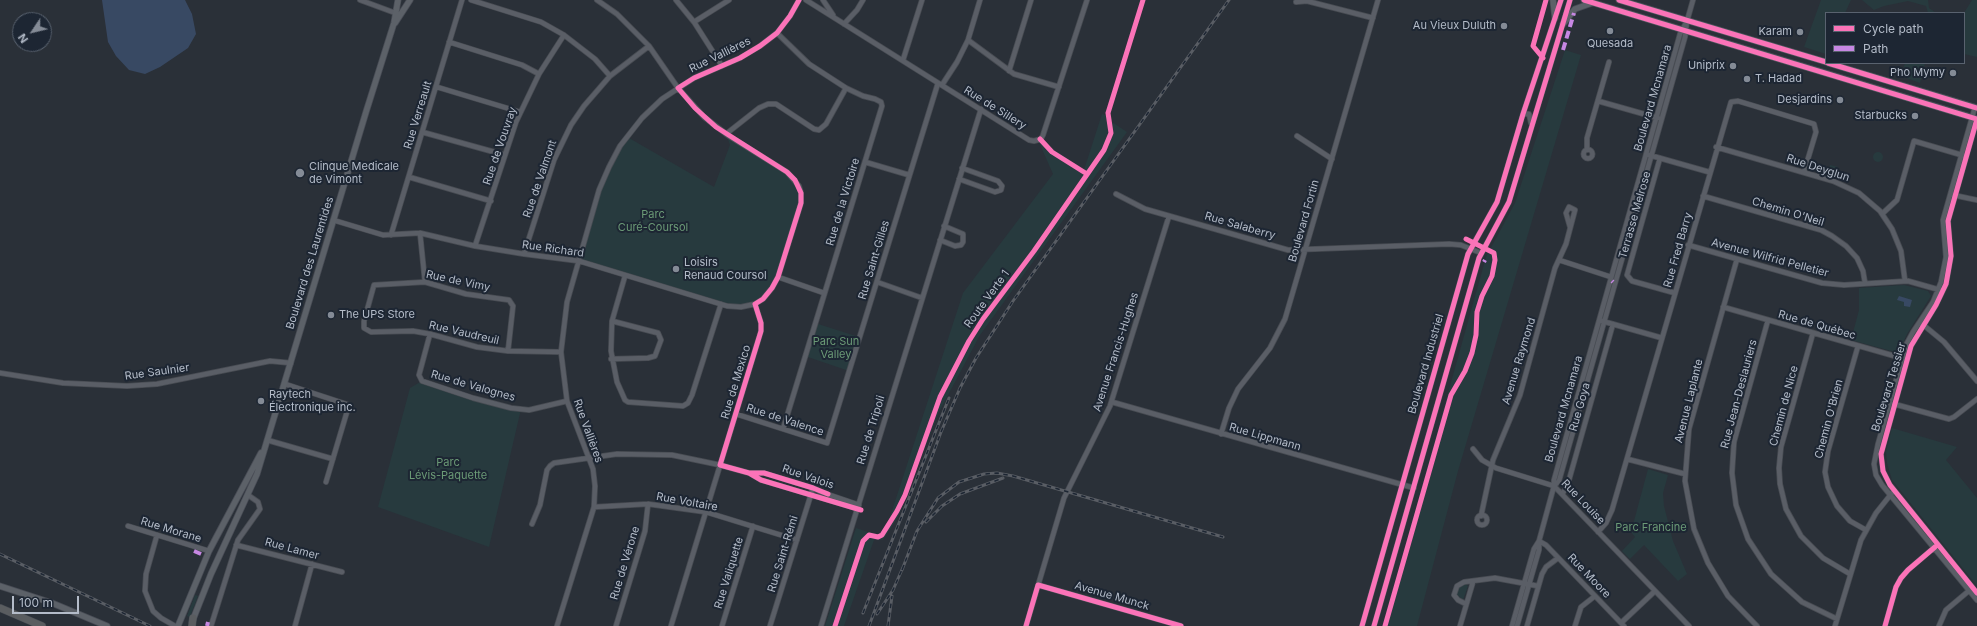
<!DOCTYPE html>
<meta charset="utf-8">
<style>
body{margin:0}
#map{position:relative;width:1977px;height:626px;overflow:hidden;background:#2a3038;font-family:Inter,sans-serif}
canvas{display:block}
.legend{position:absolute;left:1825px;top:12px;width:140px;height:52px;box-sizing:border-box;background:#1d2633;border:1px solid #59626f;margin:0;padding:5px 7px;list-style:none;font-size:12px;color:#b4bcc9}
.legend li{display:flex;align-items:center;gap:8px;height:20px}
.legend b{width:20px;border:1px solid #59626f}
.north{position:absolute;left:12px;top:12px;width:40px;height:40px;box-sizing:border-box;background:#1d2633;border:1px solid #59626f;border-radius:50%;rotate:235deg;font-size:11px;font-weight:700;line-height:16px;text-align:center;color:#b4bcc9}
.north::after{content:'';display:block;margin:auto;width:14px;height:18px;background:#848b96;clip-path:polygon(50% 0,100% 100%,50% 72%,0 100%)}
.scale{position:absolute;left:12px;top:596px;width:67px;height:18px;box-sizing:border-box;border:2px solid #b4bcc9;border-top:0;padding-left:5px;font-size:12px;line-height:14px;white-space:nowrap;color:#b4bcc9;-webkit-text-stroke:3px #1d2633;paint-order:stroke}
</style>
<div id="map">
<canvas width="1977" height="626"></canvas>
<ul class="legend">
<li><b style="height:5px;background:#fb73b8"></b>Cycle path</li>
<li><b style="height:5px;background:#c787e3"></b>Path</li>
</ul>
<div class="north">N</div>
<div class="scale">100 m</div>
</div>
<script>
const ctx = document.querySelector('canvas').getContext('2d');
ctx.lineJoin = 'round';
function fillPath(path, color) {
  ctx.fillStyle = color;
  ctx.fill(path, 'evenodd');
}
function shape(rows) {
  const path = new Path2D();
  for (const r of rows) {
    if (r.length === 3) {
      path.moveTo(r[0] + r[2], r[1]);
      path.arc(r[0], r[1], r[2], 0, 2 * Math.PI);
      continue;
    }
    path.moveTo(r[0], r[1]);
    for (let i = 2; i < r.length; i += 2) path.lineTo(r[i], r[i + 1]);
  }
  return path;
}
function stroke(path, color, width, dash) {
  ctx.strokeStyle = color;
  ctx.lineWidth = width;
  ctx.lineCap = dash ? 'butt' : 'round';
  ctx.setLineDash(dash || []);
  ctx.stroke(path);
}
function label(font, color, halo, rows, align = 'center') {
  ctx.font = font + ' Inter,sans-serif';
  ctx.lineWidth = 4;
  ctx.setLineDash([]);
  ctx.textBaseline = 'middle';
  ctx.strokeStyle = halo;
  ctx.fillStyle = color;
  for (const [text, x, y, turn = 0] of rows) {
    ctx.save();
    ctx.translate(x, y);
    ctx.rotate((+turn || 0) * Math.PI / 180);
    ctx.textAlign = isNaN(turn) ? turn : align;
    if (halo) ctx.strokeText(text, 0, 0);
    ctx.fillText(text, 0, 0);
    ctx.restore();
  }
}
const green = shape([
 [1821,0,1851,0,1845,13,1826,13,1826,54,1804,47],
 [1862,0,1928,0,1929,8,1936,13,1928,13,1926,6,1908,1,1884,6,1874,10],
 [1972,0,1977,0,1977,57,1964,54,1964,13],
 [1565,50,1581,55,1458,471,1417,626,1383,626,1486,257,1515,203],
 [1905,63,1925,63,1920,83,1901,76],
 [1102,114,1111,117,1112,122,1127,132,980,335,938,414,898,517,883,540,874,540,844,626,825,626,856,528,880,536,888,523,963,293,1053,174,1038,140,1041,139,1050,147,1084,170],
 [726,134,787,172,798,186,801,203,772,288,755,304,727,306,579,261,599,190,620,146,629,138,714,187,730,145],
 [1878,157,5],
 [1830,165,1838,167,1836,175,1829,173],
 [1904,285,1928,291,1931,296,1907,334,1899,352,1895,352,1851,340,1859,310,1859,288],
 [815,323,859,337,849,371,805,356],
 [422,381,511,408,521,409,489,547,378,507,410,388],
 [1892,428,1957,447,1946,460,1977,498,1977,586,1892,480,1887,463,1886,452],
 [1648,469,1668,475,1663,493,1664,506,1673,541,1687,574,1678,581,1644,545,1630,559,1622,551,1635,537,1631,532],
 [1465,584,1468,586,1463,600,1456,594,1457,589],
 [195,595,198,596,190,617,187,616]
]);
const water = shape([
 [102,0,185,0,192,14,196,34,188,48,160,67,145,74,129,70,116,56,108,42],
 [1899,296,1912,300,1910,307,1904,306,1904,302,1897,300]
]);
const minor = shape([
 [360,0,398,14],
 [471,0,541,22,564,35,595,59,610,76],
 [676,0,694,22,722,66],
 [806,0,1029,140,1034,141,1041,139,1043,135,1087,0],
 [823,0,833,15],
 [1296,2,1307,1,1373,18],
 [694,22,729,0],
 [844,24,857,10,863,0],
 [777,33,809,64,846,88,863,96,875,99,881,102,882,106,783,429],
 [968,40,1014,74,1059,87],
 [449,42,522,65,539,74],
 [903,60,922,0],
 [1009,71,1031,0],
 [942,85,957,62,968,40,980,0],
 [437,87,520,112],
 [1598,101,1658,118],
 [1975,107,1943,220,1946,257,1941,282,1933,302,1913,332,1906,345,1878,444,1874,464,1876,475,1882,485,1977,600],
 [1523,114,1529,114,1531,123],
 [1977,119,1948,221,1951,256,1946,284,1936,305,1911,346,1881,454,1883,471,1890,485,1977,593],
 [422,132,505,155],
 [726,134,759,108,768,104,776,104,814,129,819,130,826,124,846,88],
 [1297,136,1332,159],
 [1716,147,1833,181,1859,193,1880,211,1892,229,1901,251,1905,281],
 [1588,154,4.5],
 [1587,150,1587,138,1609,62],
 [1649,155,1709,172],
 [1660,158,1627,275,1632,281,1675,293],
 [865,162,909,175],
 [409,177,491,201],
 [959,179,995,192,1001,190,1002,186,998,181,962,168],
 [1116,194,1145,209,1288,250,1449,244,1461,245,1481,253],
 [1953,195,1977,200],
 [1703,196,1821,230,1832,236,1846,246,1857,258,1863,271,1865,283],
 [1882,214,1897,200,1914,141,1965,156],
 [333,220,383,235,420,233,475,246,524,254,579,261,727,306,741,307,755,304,763,299,772,288,778,277,801,203,801,193,799,186,787,172,729,136,704,117,678,88,649,46,617,14,597,0],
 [420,233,425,282],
 [391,235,462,0],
 [940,240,955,246,961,245,963,242,963,234,944,226],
 [1688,245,1822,283,1844,285,1908,281,1940,290],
 [475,246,516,122,539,74,564,35],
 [524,254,554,160,571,125,584,106,610,76,649,46],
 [1737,259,1689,429,1685,481,1694,529,1708,563,1728,596,1757,626],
 [1559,260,1611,277],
 [625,276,612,321,611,351,617,382,625,400,628,402,683,406,688,403,692,395,721,304],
 [778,277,824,293],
 [877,282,922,298],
 [1723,307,1905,359],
 [1768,320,1734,442,1732,473,1736,505,1748,539,1771,574,1802,602,1837,619],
 [1602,321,1662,338],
 [1921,323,1944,342,1977,381],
 [1813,333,1781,447,1779,468,1780,484,1786,509,1801,536,1823,558,1850,574],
 [430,334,419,375,422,381,473,398,511,408,529,410,567,401],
 [1858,346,1828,451,1825,472,1828,487,1837,506,1850,521,1866,530],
 [508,351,513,306,509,300,466,294,425,282,374,285,364,321,364,328,371,332,413,331,430,334,477,347,508,351,561,352],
 [611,359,648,358,655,356,661,340,658,333,612,321],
 [0,373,63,383,127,386,157,384,270,361,291,363],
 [285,384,349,405,326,482],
 [1112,402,1414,488],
 [1894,404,1949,419,1954,417,1977,399],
 [736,414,827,443,938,83],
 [1221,434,1229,408,1238,389,1270,348,1285,319,1378,0],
 [267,440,333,459],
 [1473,449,1482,460,1496,468,1554,486,1689,626],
 [1627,459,1685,474],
 [750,473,764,473,813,488,821,492,859,505],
 [1554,486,1559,481,1685,37,1687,21,1693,0],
 [1562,494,1567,487,1613,324],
 [594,507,648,504,706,512,797,540],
 [1482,520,5],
 [1481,516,1493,460,1520,395,1555,268,1566,244,1575,210,1569,207,1566,213,1570,227],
 [532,524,540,505,547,470,550,466,554,463,617,454,672,455,720,465,749,473,761,480,858,509],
 [128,526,209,551],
 [1598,532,1606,523,1612,510,1731,102,1738,101,1814,124,1816,132,1804,172],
 [157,535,146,574,145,591,153,611,161,618,175,626],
 [1539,541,1546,545,1624,626],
 [236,545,342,572],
 [1038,585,1181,626],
 [1466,604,1458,600,1454,595,1457,586,1464,582,1495,578,1538,586],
 [1621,623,1655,591],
 [211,626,238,540,260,509,258,502,248,495],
 [295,626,312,564],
 [557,626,594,507,595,486,593,469,567,401,561,352,567,302,599,190,609,167,620,146,642,118,662,99,694,78,740,58,760,46,777,33,790,16,799,0],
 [616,626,645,531,648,504],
 [671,626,761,331,761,323,755,304],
 [722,626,753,526],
 [770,626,813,488],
 [821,626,981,109],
 [1026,626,1064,498,1110,406,1169,216],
 [1362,626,1468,254,1497,202,1523,114,1561,0],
 [1374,626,1479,258,1509,202,1570,0],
 [1460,626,1473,582],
 [1512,626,1534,549,1539,541],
 [1517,626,1539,550,1539,541,1554,486,1554,480,1680,34,1687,21],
 [1527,626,1542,574,1546,567,1558,558],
 [1575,626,1581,607,1595,596],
 [1835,626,1861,540,1876,513,1892,493],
 [1885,626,1896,587,1901,578,1908,570,1936,546],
 [1939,626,1946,610,1971,589]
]);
const major = shape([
 [1553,0,1555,18],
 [1584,0,1977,119],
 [1619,0,1826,62],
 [395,23,410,0],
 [1563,24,1575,9,1592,3],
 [1828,63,1977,108],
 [0,586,52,603,107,626],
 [192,622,211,574,257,474,366,112,394,23,398,0],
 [178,626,209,551,261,453]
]);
const highway = shape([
 [0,608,42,626],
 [192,626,193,618]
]);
const rail = shape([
 [926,522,942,506,960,494,1003,478],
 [0,554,150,626],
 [902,570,917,531,938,498,959,482,984,474,997,473,1013,476,1223,537],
 [863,613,949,398],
 [877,614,893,590,904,565],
 [869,626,941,432,960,388,976,358,1013,301,1229,0],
 [888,626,892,596]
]);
const quiet = shape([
 [1563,50,1574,13],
 [1484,262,1485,260],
 [1612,281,1613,282],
 [194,551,201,554],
 [207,626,208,622]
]);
const cycleway = shape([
 [799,0,790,16,777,33,760,46,740,58,694,78,678,88,695,108,716,127,787,172,795,180,801,193,801,203,778,277,772,288,763,299,755,304,761,323,761,331,720,465,749,473,761,480,861,510],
 [1584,0,1977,119],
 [1619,0,1826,62],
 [1543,58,1533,46,1546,0],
 [1828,63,1977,108],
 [1977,119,1948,221,1951,256,1946,284,1936,305,1911,346,1881,454,1883,471,1890,485,1977,593],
 [1040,139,1052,152,1087,174],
 [749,473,764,473,813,488,828,494],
 [835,626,863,541,869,535,878,537,882,535,897,511,905,495,940,397,969,341,983,319,1034,251,1104,150,1111,133,1108,113,1143,0],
 [1026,626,1038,585,1181,626],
 [1362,626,1468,254,1497,202,1523,114,1561,0],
 [1374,626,1479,258,1509,202,1570,0],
 [1385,626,1451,395,1465,371,1472,353,1476,335,1477,312,1482,296,1492,276,1495,260,1494,253,1466,239],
 [1885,626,1896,587,1901,578,1908,570,1935,547]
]);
const markers = [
 [1504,26,4,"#848b96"],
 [1610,31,4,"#848b96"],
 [1800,32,4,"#848b96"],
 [1733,66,4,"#848b96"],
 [1953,73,4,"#848b96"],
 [1747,79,4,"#848b96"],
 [1840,100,4,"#848b96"],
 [1915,116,4,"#848b96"],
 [300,173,5,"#848b96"],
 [676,269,4,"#848b96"],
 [331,315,4,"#848b96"],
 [261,401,4,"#848b96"]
];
const poiNames = [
 ["Au Vieux Duluth",1496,26],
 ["Karam",1792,32],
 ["Quesada",1610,44,"center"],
 ["Uniprix",1725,66],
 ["Pho Mymy",1945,73],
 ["T. Hadad",1755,79,"left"],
 ["Desjardins",1832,100],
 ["Starbucks",1907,116],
 ["Clinque Medicale",309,167,"left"],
 ["de Vimont",309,180,"left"],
 ["Loisirs",684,263,"left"],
 ["Renaud Coursol",684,276,"left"],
 ["The UPS Store",339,315,"left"],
 ["Raytech",269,395,"left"],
 ["Électronique inc.",269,408,"left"]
];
const streetNames = [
 ["Rue Vallières",720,55,-26],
 ["Boulevard Mcnamara",1653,98,-74],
 ["Rue de Sillery",995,108,32],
 ["Rue Verreault",418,115,-73],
 ["Rue de Vouvray",500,146,-71],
 ["Rue Deyglun",1818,168,18],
 ["Rue de Valmont",540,179,-71],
 ["Rue de la Victoire",843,202,-73],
 ["Chemin O'Neil",1788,212,17],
 ["Terrasse Melrose",1635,215,-74],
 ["Boulevard Fortin",1304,221,-74],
 ["Rue Salaberry",1240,226,16],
 ["Rue Richard",553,249,8],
 ["Rue Fred Barry",1678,250,-74],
 ["Avenue Wilfrid Pelletier",1770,258,15],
 ["Rue Saint-Gilles",874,260,-73],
 ["Boulevard des Laurentides",310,263,-73],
 ["Rue de Vimy",458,281,12],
 ["Route Verte 1",987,299,-54],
 ["Rue de Québec",1817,325,16],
 ["Rue Vaudreuil",464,333,13],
 ["Avenue Francis-Hughes",1116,352,-72],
 ["Avenue Raymond",1519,361,-73],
 ["Boulevard Industriel",1426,364,-74],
 ["Rue Saulnier",157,372,-8],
 ["Rue de Mexico",736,382,-73],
 ["Rue de Valognes",473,386,16],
 ["Boulevard Tessier",1889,387,-73],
 ["Rue Jean-Deslauriers",1739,394,-75],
 ["Avenue Laplante",1689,401,-76],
 ["Chemin de Nice",1784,406,-75],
 ["Rue Goya",1580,407,-74],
 ["Boulevard Mcnamara",1564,409,-74],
 ["Chemin O'Brien",1829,419,-75],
 ["Rue de Valence",785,420,18],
 ["Rue de Tripoli",871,430,-73],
 ["Rue Vallières",588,431,70],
 ["Rue Lippmann",1265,437,16],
 ["Rue Valois",808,477,19],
 ["Rue Voltaire",687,502,10],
 ["Rue Louise",1583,502,46],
 ["Rue Morane",171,530,17],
 ["Rue Lamer",292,549,15],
 ["Rue Saint-Rémi",783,554,-73],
 ["Rue de Vérone",625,563,-73],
 ["Rue Valiquette",729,573,-73],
 ["Rue Moore",1589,576,46],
 ["Avenue Munck",1112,596,16]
];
const parkNames = [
 ["Parc",653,215],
 ["Curé-Coursol",653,228],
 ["Parc Sun",836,342],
 ["Valley",836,355],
 ["Parc",448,463],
 ["Lévis-Paquette",448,476],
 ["Parc Francine",1651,528]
];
fillPath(green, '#273a3e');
fillPath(water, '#384963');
stroke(minor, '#484c53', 6);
stroke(major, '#484c55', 7);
stroke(highway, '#474c53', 8);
stroke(minor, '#5a5e66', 4.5);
stroke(major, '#5c6168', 5.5);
stroke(highway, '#5a5d60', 7);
stroke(rail, '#595d64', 3);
stroke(rail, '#1d2633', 1.5, [4.5]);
stroke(quiet, '#c787e3', 4, [8, 4]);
stroke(cycleway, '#fb73b8', 5);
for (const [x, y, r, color] of markers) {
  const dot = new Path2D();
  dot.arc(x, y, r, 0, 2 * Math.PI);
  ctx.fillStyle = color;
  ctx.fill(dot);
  stroke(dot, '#1d2633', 1.5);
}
label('11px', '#b4bcc9', '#1d2633', poiNames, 'right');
label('11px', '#b4bcc9', '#1d2633', streetNames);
label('11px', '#6b9a76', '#1d2633', parkNames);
</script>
